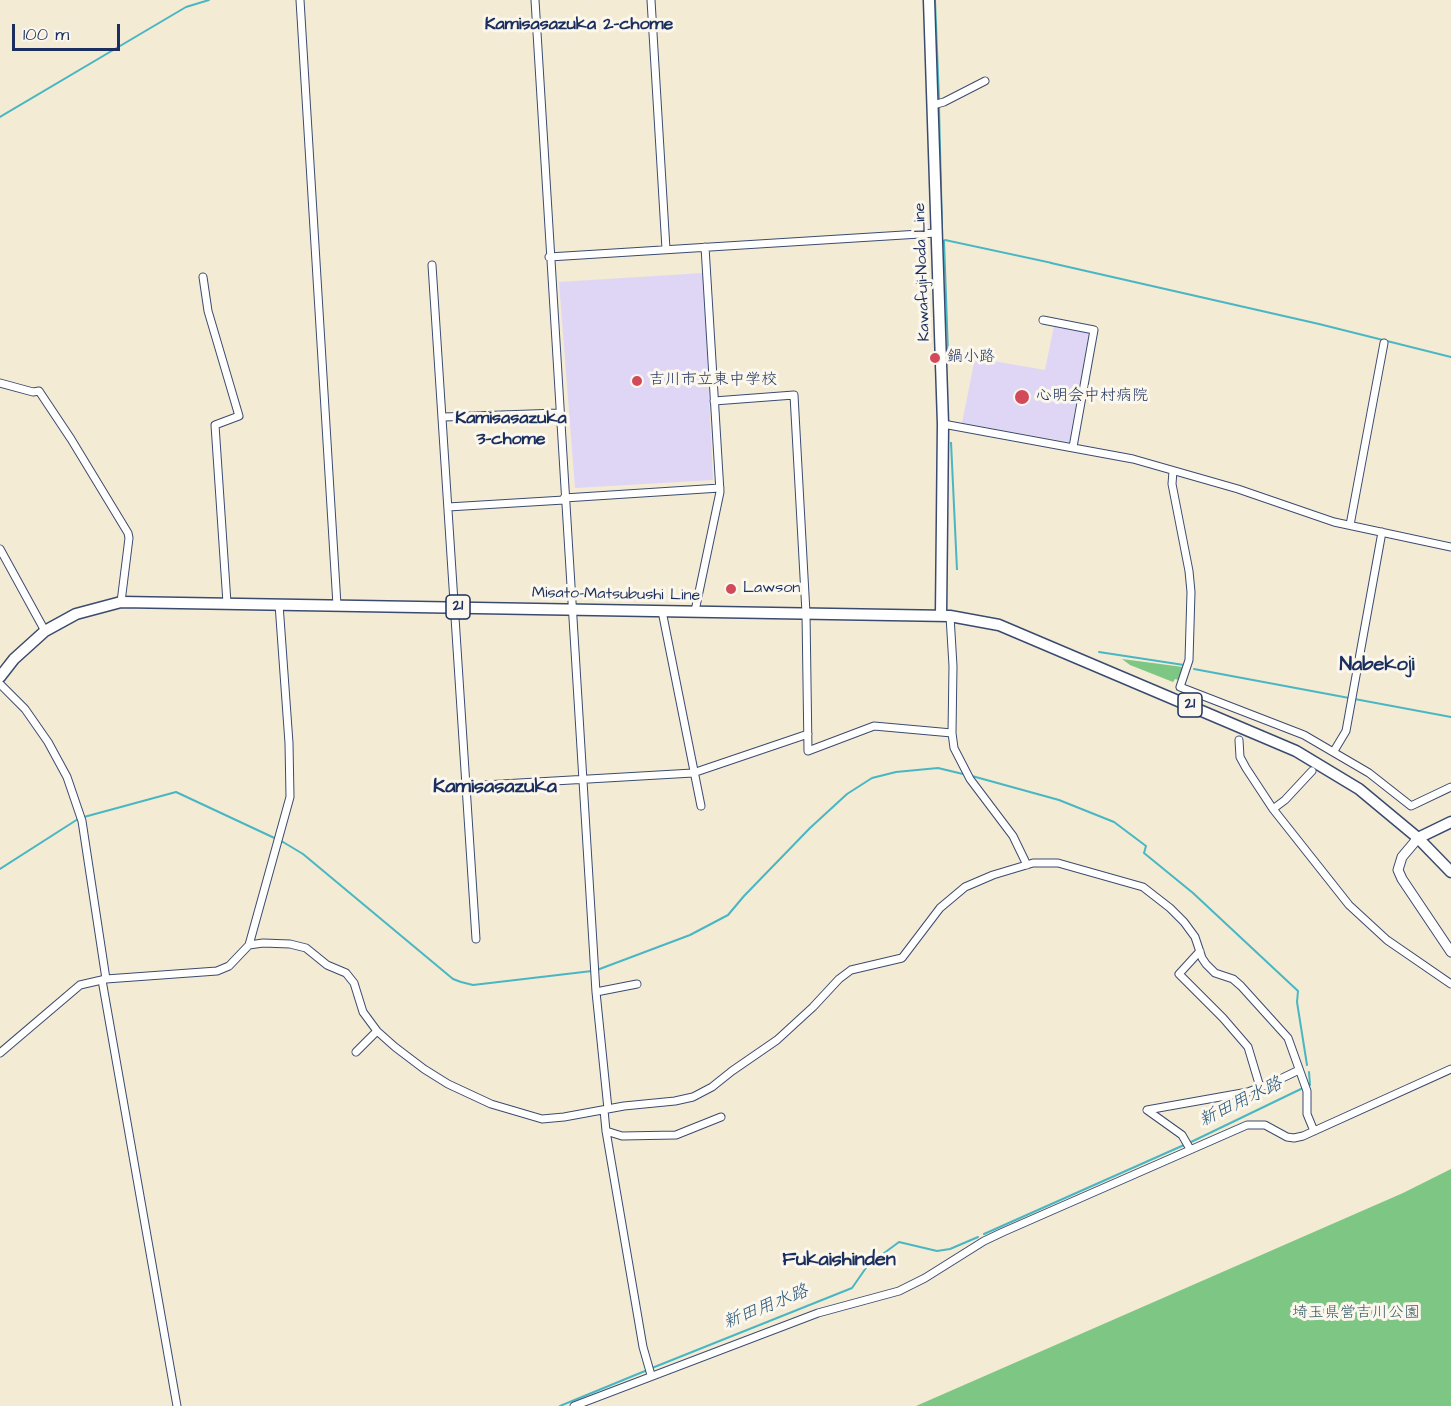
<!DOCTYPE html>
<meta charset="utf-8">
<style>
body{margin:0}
#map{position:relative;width:1451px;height:1406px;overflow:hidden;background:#f3ebd4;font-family:"Architects Daughter",sans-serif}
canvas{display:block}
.scale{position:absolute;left:12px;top:24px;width:108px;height:27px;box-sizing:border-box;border:3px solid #1b2f5e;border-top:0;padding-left:8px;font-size:18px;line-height:21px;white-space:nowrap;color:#1b2f5e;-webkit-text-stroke:4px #fbf7ec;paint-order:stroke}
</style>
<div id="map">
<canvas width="1451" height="1406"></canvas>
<div class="scale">100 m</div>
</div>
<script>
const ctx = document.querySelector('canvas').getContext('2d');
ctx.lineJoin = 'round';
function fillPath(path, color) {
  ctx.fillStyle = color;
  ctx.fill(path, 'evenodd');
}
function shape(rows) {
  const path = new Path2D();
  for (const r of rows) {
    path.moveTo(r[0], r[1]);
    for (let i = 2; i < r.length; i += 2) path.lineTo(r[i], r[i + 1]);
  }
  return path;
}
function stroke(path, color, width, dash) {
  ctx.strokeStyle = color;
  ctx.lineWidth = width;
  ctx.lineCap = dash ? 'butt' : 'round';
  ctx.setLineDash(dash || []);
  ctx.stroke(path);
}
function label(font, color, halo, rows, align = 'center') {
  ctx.font = font + ' "Architects Daughter","Klee One",sans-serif';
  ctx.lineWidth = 6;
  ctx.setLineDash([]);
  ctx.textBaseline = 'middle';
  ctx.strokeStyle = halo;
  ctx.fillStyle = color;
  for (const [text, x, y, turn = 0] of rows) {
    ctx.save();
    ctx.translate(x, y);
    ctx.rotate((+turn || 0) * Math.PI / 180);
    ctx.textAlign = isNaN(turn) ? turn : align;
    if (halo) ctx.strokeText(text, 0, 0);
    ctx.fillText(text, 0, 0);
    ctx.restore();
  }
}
const built = shape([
 [703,273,713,480,575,488,559,282],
 [1054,326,1089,333,1069,442,962,423,975,358,1045,370]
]);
const green = shape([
 [1122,659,1183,667,1179,680,1175,679,1173,682,1130,665],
 [1451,1169,1451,1406,916,1406,1403,1193]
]);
const water = shape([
 [933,0,936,0,940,99,937,99],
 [940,107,943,228,941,229,938,108],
 [945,239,1052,262,1052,264,945,241,949,353,947,352,943,240],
 [950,442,952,442,958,570,956,570]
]);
const stream = shape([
 [0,117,186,7,209,0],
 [1051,263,1319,324,1451,357],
 [1099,652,1184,665],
 [1194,669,1451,717],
 [972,776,1059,800,1114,822,1146,846,1144,853,1193,893,1298,991,1297,1002,1307,1065],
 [84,817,176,792,283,842,303,854,453,979,461,982,473,985,592,971],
 [0,869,78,819],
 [597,970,690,935,728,915,744,896,810,828,847,794,872,778,896,772,938,768,967,775],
 [1309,1072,1310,1085],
 [1191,1142,1303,1088],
 [984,1234,1184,1145],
 [652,1368,852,1288,868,1265,899,1242,937,1251,950,1249,978,1237],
 [560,1406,645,1371]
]);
const minor = shape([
 [300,0,337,605],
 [535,0,596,992,608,1109],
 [651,0,666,249],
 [933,105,944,102,985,81],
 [549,257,936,233],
 [432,265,476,939],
 [203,277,208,311,239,416,215,425,227,603],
 [1043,320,1094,330,1073,447],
 [0,383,33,392,39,391,71,439,128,533,129,538,121,602],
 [714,401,794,395,806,613,808,751,874,726,952,733],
 [444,417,559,413],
 [943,424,1133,459,1238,489,1334,522,1451,547],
 [1173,471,1172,484,1189,571,1191,592,1189,660,1180,687,1304,735,1369,773,1411,806,1451,787],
 [564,498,720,488],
 [448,507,564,500],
 [1350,525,1384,343],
 [0,549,45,631],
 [662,611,701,806],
 [695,611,720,492,705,247],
 [950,616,953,666,952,733,954,748,970,779,1013,836,1027,865],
 [0,684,25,709,48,742,67,777,82,821,106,979],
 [1239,740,1240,757,1246,768,1273,809,1349,905,1387,940,1451,984],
 [1334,751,1346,731,1382,532],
 [467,786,693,773,808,734],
 [1273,809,1285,800,1312,771],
 [249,945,290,797,289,743,279,604],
 [1200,951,1179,974,1223,1018,1248,1047,1260,1087],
 [102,980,177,1406],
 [596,992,637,984],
 [356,1052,377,1031],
 [0,1053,80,985,106,979,217,971,229,966,249,945,263,943,290,944,306,948,327,965,346,973,354,983,363,1012,377,1031,395,1047,424,1069,448,1084,491,1104,542,1119,564,1117,624,1106,675,1101,693,1097,712,1087,732,1071,777,1040,813,1007,839,979,851,970,902,958,940,908,965,887,993,875,1033,863,1058,863,1143,887,1170,908,1184,922,1195,937,1202,958,1206,964,1215,973,1233,979,1241,986,1288,1038,1307,1091,1307,1114,1314,1131],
 [604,1110,606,1131,643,1347,651,1375],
 [606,1131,622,1136,676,1135,721,1117],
 [1190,1149,1182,1135,1147,1110,1248,1092,1274,1082,1299,1070],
 [574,1406,818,1313,899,1291,925,1278,984,1241,1003,1232,1247,1125,1265,1125,1287,1137,1294,1138,1303,1136,1451,1069]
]);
const tertiary = shape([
 [1418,838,1402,857,1398,870,1402,879,1451,952]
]);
const secondary = shape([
 [929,0,943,424,941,615],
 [1418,838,1451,872]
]);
const primary = shape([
 [0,677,14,659,45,631,76,614,121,602,950,616,999,625,1296,751,1359,789,1418,838,1451,822]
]);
const markers = [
 [935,358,6,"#d1495b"],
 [637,381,6,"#d1495b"],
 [1022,397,8,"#d1495b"],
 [731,589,6,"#d1495b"]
];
const shields = [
 [458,607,24],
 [1190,705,24]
];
const shieldNames = [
 ["21",458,607],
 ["21",1190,705]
];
const streetNames = [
 ["Kawafuji-Noda Line",923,272,-92],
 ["Misato-Matsubushi Line",616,595,1]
];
const poiNames = [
 ["鍋小路",947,358],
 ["吉川市立東中学校",649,381],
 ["心明会中村病院",1036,397],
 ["Lawson",743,589]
];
const parkNames = [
 ["埼玉県営吉川公園",1356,1314]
];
const neighbourhoodNames = [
 ["Kamisasazuka 2-chome",579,25],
 ["Kamisasazuka",511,419],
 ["3-chome",511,440]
];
const waterNames = [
 ["新田用水路",1241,1103,-26],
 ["新田用水路",766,1308,-22]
];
const quarterNames = [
 ["Nabekoji",1377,666],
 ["Kamisasazuka",495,788],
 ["Fukaishinden",839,1261]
];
fillPath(built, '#dfd5f5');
fillPath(green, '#7dc683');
fillPath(water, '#49b6c4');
stroke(stream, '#49b6c4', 2);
stroke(minor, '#3b4b70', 9);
stroke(tertiary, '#3b4b70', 11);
stroke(secondary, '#3b4b70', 13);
stroke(primary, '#3b4b70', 13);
stroke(minor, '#fff', 7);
stroke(tertiary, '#fff', 9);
stroke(secondary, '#fff', 10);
stroke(primary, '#fff', 10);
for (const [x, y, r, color] of markers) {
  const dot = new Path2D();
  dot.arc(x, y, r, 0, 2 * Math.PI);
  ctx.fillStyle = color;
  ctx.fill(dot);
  stroke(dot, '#fbf7ec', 2);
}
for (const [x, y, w] of shields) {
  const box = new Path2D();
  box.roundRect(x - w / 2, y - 12, w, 24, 4.5);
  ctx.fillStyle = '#fbf7ec';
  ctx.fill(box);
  stroke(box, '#1b2f5e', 1.5);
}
label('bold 15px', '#1b2f5e', null, shieldNames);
label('16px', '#1b2f5e', '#fbf7ec', streetNames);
label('16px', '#1b2f5e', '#fbf7ec', poiNames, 'left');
label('16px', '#385c69', '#fbf7ec', parkNames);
label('bold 18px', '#1b2f5e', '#fbf7ec', neighbourhoodNames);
label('italic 18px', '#29587d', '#fbf7ec', waterNames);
label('bold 20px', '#1b2f5e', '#fbf7ec', quarterNames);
</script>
